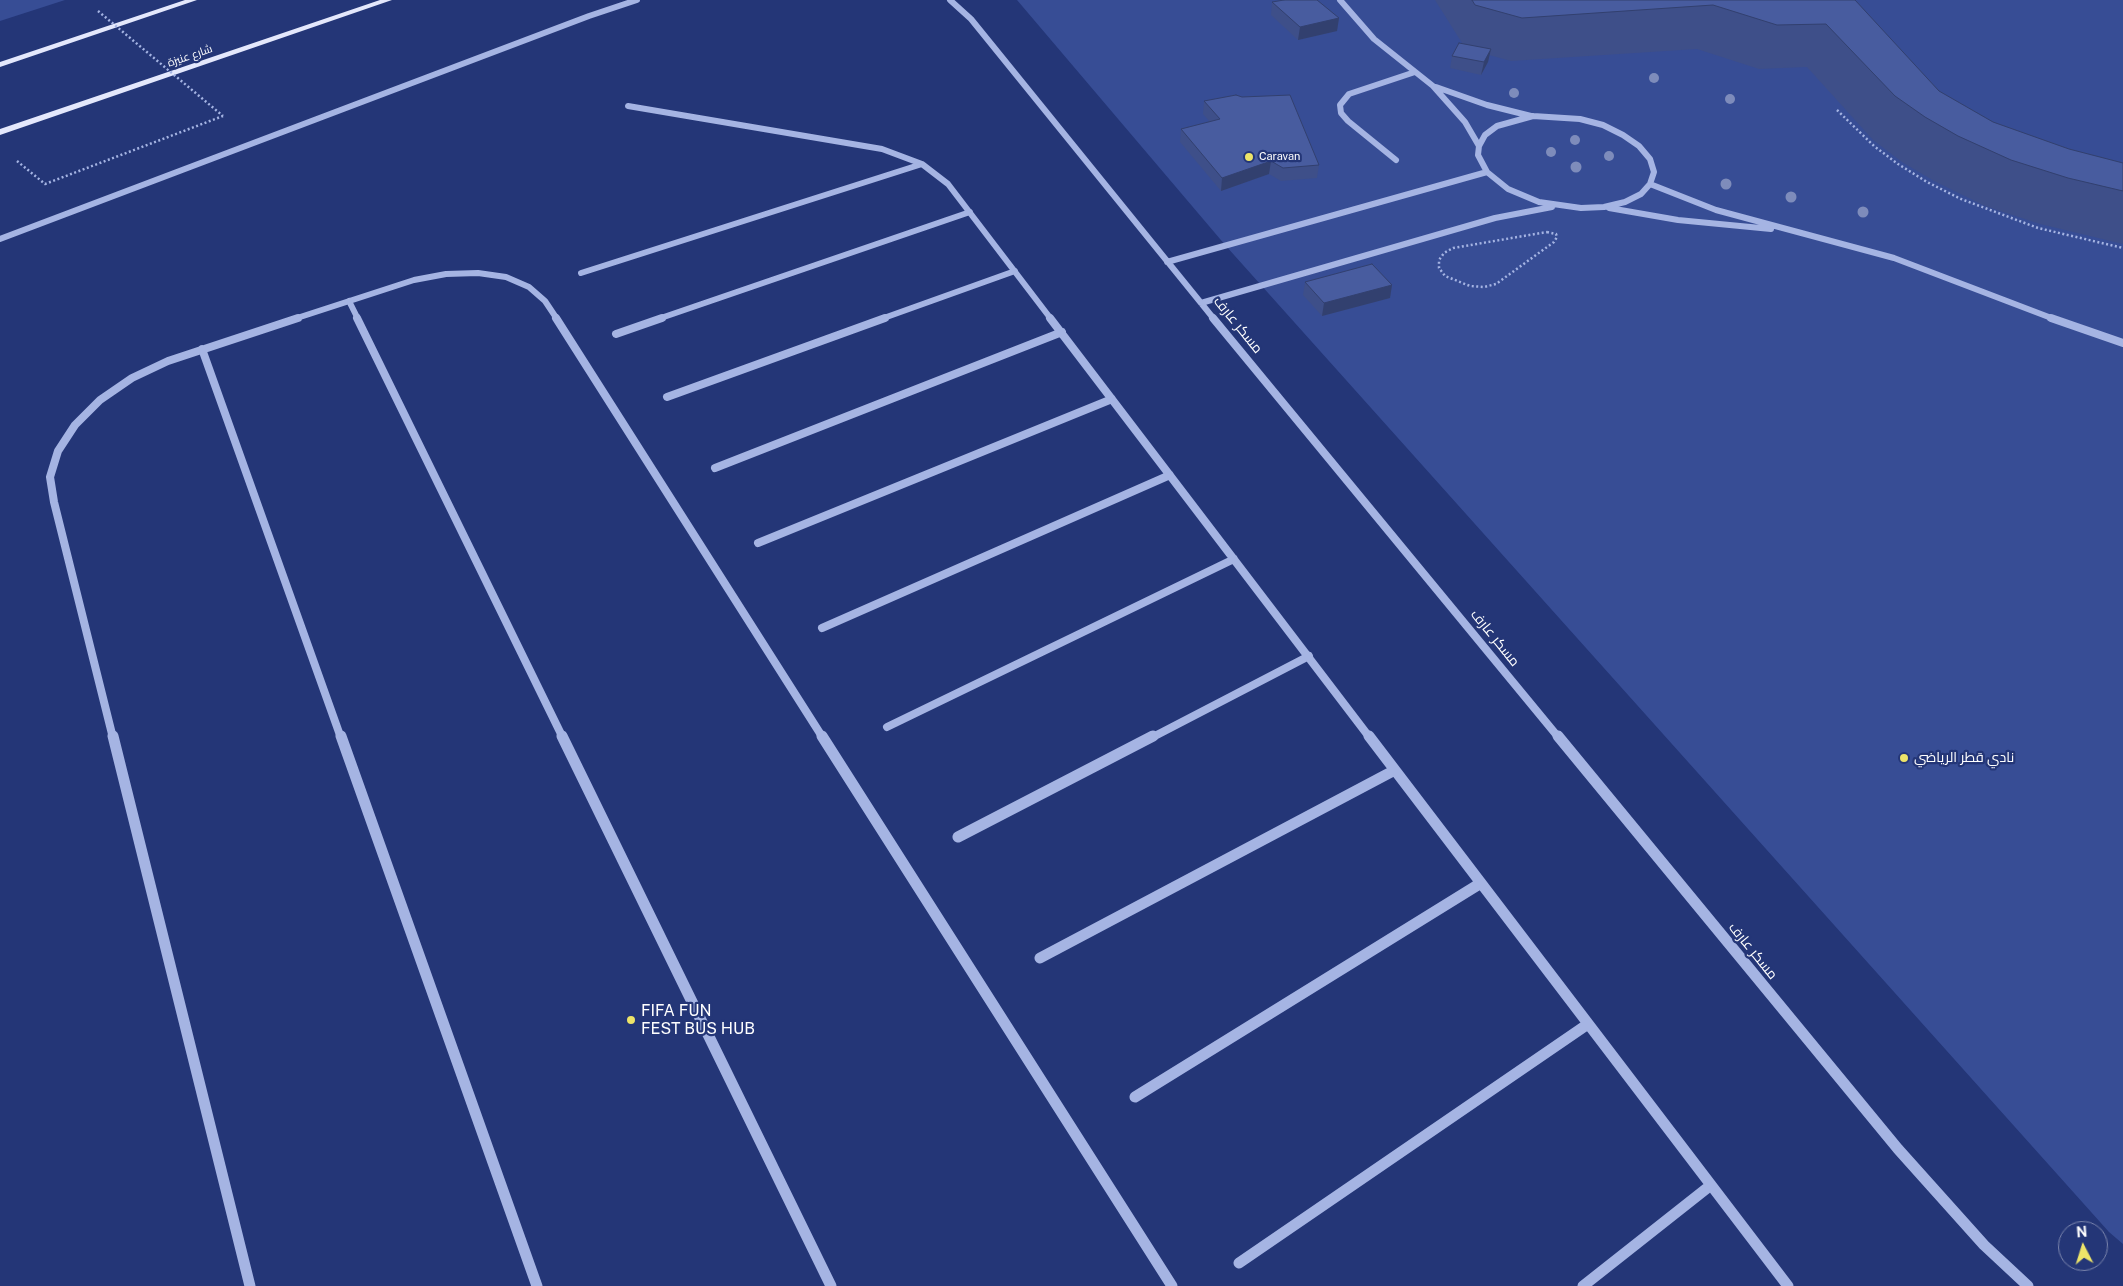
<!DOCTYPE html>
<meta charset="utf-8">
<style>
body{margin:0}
#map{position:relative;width:2123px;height:1286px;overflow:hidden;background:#243677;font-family:"Public Sans",sans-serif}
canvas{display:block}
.north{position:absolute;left:2058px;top:1221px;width:50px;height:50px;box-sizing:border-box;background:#243677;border:1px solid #7c86ad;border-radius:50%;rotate:355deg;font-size:14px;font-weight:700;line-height:20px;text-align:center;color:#fff}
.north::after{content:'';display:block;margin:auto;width:18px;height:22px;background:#ede469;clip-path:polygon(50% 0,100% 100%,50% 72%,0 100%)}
</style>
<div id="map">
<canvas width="2123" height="1286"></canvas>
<div class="north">N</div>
</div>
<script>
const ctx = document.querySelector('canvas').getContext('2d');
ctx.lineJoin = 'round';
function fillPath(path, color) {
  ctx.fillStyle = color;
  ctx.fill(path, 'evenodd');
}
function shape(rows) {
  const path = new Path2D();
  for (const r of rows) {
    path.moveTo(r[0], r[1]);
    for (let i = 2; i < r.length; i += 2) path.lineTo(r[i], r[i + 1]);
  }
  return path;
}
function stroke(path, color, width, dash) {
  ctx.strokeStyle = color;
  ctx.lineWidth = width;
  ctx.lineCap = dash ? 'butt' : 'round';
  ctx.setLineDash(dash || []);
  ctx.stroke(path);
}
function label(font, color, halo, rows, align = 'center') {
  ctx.font = font + ' "Public Sans",Cairo,sans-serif';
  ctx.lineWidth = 4.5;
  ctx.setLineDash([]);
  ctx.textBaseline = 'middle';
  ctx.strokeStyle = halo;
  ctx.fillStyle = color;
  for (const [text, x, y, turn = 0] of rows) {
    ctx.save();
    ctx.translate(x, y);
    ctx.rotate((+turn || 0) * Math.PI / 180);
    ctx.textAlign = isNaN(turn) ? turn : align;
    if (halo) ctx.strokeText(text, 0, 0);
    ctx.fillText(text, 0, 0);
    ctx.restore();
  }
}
const green = shape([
 [0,0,65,0,0,21],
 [1017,0,2123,0,2123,1244,2109,1232,1226,246]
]);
const path = shape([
 [1837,110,1874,146,1898,164,1927,182,1961,199,2038,228,2123,248],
 [17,161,45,184,223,116],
 [1547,232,1556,234,1557,237,1554,242,1496,284,1484,287,1470,286,1445,276,1439,268,1439,260,1444,253,1453,248,1547,232]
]);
const minorFar2 = shape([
 [950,0,971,19,1214,319],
 [1340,0,1374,39,1433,86,1465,122,1479,146],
 [1436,87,1487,105,1531,116],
 [628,106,882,149,922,164,948,184,1051,319],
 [1533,116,1580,119,1603,125,1623,135,1639,146,1650,159,1654,172,1650,184,1641,194,1625,202,1604,207,1581,208,1539,202,1508,189,1487,172,1478,155,1479,146,1485,135,1497,126,1533,116],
 [1396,160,1348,121,1341,113,1340,105,1349,94,1415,72],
 [1650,184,1716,210,1894,258,2054,319],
 [1609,208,1678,220,1771,229],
 [0,239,589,16,637,0],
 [1167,262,1487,172],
 [581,273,922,164],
 [349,301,358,319],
 [1201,303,1495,218,1552,207],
 [294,319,414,280,446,274,478,273,506,277,529,287,545,301,557,319],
 [658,319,970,212],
 [881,319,1015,271]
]);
const minorFar1 = shape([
 [357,318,563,738],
 [556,318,823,738],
 [1050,318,1370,738],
 [1213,318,1559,738],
 [2051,318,2123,343],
 [616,334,662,318],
 [202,349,341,738],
 [667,397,885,318],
 [715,468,1062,332],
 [758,543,1112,399],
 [822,628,1170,475],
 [887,727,1234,559],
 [113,738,54,502,50,477,58,451,75,425,100,400,132,378,168,361,298,318],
 [1151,738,1309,656]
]);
const minor = shape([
 [113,736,250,1286],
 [341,736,537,1286],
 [562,736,831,1286],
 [822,736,1172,1286],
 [1369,736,1788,1286],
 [1558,736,1898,1149,1984,1245,2028,1286],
 [958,837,1153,736],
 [1040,958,1395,770],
 [1135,1097,1481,883],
 [1239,1263,1588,1024],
 [1583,1286,1711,1185]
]);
const major = shape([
 [185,0,197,0,0,67,0,62,185,0],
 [380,0,392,0,0,135,0,129,380,0]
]);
const pathBridge = shape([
 [98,11,223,116]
]);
const trees = [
 [1654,78,5],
 [1514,93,5],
 [1730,99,5],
 [1575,140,5],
 [1551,152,5],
 [1609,156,5],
 [1576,167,5.5],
 [1726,184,5.5],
 [1791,197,5.5],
 [1863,212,5.5]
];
const wall = shape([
 [1434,0,1855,0,1939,91,1993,122,2069,149,2123,163,2123,244,2040,224,1985,206,1934,181,1902,162,1873,140,1807,67,1759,69,1697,49,1511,61,1489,55,1488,62,1481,75,1450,68,1452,56,1462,43,1435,0],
 [1272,2,1339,18,1337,31,1298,40,1271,15],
 [1204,101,1319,165,1317,178,1281,181,1269,174,1221,191,1180,142,1181,129,1210,122,1203,114],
 [1305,282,1392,285,1390,298,1322,316,1303,295]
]);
const shadedWall = shape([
 [1339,18,1337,31,1298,40,1300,27],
 [1491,49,1488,62,1481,75,1484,62],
 [1271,161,1269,174,1221,191,1222,178],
 [1392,285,1390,298,1322,316,1324,303]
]);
const building = shape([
 [1284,0,1317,0,1339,18,1300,27,1272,2,1284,0],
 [1472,0,1855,0,1939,91,1993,122,2069,149,2123,163,2123,191,2068,178,2011,160,1958,136,1925,117,1895,96,1826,24,1777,25,1713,5,1522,18,1475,5,1472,0],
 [1459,43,1491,49,1484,62,1452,56,1459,43],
 [1236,95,1242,97,1290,95,1319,165,1283,168,1271,161,1222,178,1181,129,1220,119,1204,101,1236,95],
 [1372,264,1392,285,1324,303,1305,282,1372,264]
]);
const markers = [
 [1249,157,5,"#ede469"],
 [1904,758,5,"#ede469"],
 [631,1020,5,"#ede469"]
];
const farStreetnames = [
 ["شارع عنيزة",190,56,-19]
];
const farPoinames = [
 ["Caravan",1259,157]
];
const streetNames = [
 ["مسكر عارف",1238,325,51],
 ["مسكر عارف",1495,638,51],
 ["مسكر عارف",1753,951,51]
];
const poiNames = [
 ["نادي قطر الرياضي",1914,758]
];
const nearPoinames = [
 ["FIFA FUN",641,1011],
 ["FEST BUS HUB",641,1029]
];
fillPath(green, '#374d95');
stroke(path, '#a5b4e3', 2.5, [2, 2.5]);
stroke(minorFar2, '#a5b4e3', 6);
stroke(minorFar1, '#a5b4e3', 8);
stroke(minor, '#a5b4e3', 11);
fillPath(major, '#e4e8fc');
stroke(pathBridge, '#a5b4e3', 2.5, [2, 2.5]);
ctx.fillStyle = '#7e8cbb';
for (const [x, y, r] of trees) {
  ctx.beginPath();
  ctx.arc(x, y, r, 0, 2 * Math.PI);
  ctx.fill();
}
fillPath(wall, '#3e4f89');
fillPath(shadedWall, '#32406f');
fillPath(building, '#485c9f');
stroke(building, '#32406f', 1);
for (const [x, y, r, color] of markers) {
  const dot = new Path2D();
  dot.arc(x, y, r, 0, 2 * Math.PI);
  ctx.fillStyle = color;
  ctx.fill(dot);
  stroke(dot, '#243677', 2);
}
label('11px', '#fff', '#243677', farStreetnames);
label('11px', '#fff', '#243677', farPoinames, 'left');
label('14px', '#fff', '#243677', streetNames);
label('14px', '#fff', '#243677', poiNames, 'left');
label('16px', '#fff', '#243677', nearPoinames, 'left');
</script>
